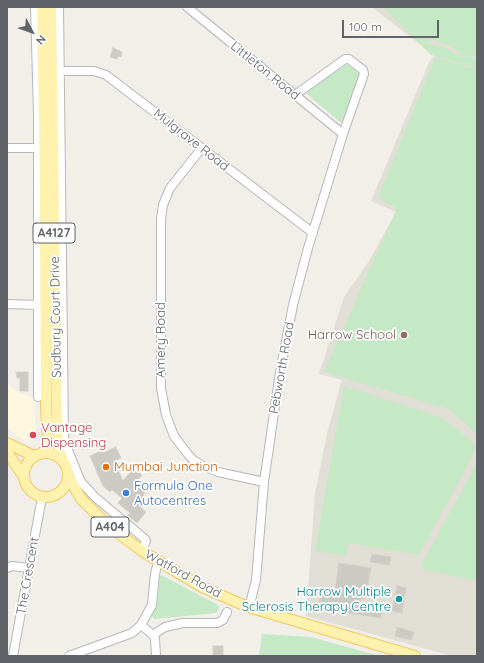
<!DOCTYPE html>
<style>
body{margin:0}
#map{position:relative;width:484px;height:663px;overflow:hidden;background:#f1efe8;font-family:Quicksand,sans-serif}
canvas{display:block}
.frame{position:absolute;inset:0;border:8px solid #5f6368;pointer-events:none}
.north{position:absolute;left:12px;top:12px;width:40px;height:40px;-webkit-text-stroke:3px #fff;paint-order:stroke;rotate:131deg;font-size:11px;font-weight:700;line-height:16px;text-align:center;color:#5f6368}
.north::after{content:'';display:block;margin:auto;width:14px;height:18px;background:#5f6368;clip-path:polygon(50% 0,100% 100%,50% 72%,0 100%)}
.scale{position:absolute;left:342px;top:20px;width:97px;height:18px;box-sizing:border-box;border:2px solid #5f6368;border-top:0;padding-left:5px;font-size:12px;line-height:14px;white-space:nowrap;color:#5f6368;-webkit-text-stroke:3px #fff;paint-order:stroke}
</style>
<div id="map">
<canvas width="484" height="663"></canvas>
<div class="frame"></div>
<div class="north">N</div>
<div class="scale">100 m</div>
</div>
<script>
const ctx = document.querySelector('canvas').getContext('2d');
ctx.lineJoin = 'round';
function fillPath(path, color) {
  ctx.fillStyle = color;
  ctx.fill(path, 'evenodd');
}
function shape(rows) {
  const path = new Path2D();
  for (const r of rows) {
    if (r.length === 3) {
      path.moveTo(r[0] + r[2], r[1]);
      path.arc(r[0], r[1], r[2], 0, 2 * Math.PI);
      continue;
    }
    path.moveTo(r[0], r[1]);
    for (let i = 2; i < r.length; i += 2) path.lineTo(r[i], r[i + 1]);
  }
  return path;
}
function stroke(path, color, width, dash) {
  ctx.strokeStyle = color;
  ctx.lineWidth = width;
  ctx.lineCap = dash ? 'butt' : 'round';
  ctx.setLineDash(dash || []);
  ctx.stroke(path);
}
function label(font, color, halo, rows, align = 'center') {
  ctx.font = font + ' Quicksand,sans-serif';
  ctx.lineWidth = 3.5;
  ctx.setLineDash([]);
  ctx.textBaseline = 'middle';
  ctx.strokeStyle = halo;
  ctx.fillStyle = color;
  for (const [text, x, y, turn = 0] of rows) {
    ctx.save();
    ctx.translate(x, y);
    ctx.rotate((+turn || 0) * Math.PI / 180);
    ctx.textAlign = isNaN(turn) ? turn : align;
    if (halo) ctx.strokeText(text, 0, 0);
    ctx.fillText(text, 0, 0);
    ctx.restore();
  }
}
const commercial = shape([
 [7,383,16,391,34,399,36,437,26,442,7,428]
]);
const education = shape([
 [372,7,477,7,477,656,452,656,306,616,315,494,327,433,342,380,319,374,344,297,369,261,396,212,371,201,429,62,438,51,428,48,418,43]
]);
const green = shape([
 [383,7,477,7,477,57,464,55,448,45,435,40,422,43,445,47,453,53,477,59,477,68,431,55],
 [435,58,477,69,477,434,449,409,324,372,397,208,378,198],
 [345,65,348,65,360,75,344,120,340,122,307,94,307,92],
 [344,386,443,418,476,445,472,457,419,555,349,543,345,556,315,551],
 [477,463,477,581,422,569,422,564],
 [161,575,218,605,219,608,216,613,155,619,152,616,158,597,159,577],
 [262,634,311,637,379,656,259,656]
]);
const building = shape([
 [113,48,122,52,121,57,118,56,117,59,110,57,113,48],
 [16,372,28,372,28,391,20,391,20,378,17,378,16,372],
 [116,447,121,458,114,461,123,481,133,469,142,475,139,479,137,485,146,488,140,507,146,512,137,523,128,515,130,513,118,503,122,498,112,490,110,492,103,486,90,456,101,451,103,453,116,447],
 [372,554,391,557,389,565,370,562,372,554],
 [339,563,371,568,365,599,361,599,359,609,382,613,381,618,318,608,321,589,335,591,339,563],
 [397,586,406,588,402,613,392,611,397,586],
 [397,627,414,632,411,640,395,636,397,627],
 [213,646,223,646,223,656,213,656,213,646]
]);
const minor = shape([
 [35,7,38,115,38,397],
 [59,7,64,434,65,443,81,482,95,497,145,539,146,541,142,551],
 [187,7,343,134],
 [60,71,94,71,106,75,313,233],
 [7,148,38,148],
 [201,149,170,188,163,205,161,219,161,388,166,415,174,436,187,453,193,460,201,465,218,472,264,482],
 [7,304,39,305],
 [7,568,12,566,29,568],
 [248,607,251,600,256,580,264,482,280,372,293,305,308,248,343,134,364,74,363,70,349,59,345,59,295,95],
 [141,625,153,635,155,639,156,656],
 [153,635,165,627,183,623,217,623,223,620,227,612],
 [13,656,42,497],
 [69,656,132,633,141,625,152,605,155,574,157,566,160,562]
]);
const major = shape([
 [51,7,57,428,58,443,61,459],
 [7,443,34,456],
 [7,452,24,477],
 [42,453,46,449,48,444,46,407,45,191,42,7],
 [46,475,22],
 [68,476,81,499,110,527,142,551,202,587,248,607,415,656]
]);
const markers = [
 [404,335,4,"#8d6e63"],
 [33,435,4,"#e0444e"],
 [106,467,4,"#e8710a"],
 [126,493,4,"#3f7fe0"],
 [399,599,4,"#0f9aa8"]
];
const shields = [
 [54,233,42],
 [110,527,38]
];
const shieldNames = [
 ["A4127",54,233],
 ["A404",110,527]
];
const streetNames = [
 ["Littleton Road",265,71,39],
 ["Mulgrave Road",191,140,38],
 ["Sudbury Court Drive",56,317,-91],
 ["Amery Road",161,340,-90],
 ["Pebworth Road",282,368,-80],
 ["Watford Road",183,574,29],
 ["The Crescent",28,576,-80]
];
const educationNames = [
 ["Harrow School",396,335]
];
const healthNames = [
 ["Vantage",41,428],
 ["Dispensing",41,443]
];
const foodNames = [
 ["Mumbai Junction",114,467]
];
const shopNames = [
 ["Formula One",134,486],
 ["Autocentres",134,501]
];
const cultureNames = [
 ["Harrow Multiple",391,592],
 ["Sclerosis Therapy Centre",391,607]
];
fillPath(commercial, '#fef7e0');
fillPath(education, '#e1ded6');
fillPath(green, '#c5e8c5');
fillPath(building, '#cccac5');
stroke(building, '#d6d1c6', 1);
stroke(minor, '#b5b8bc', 10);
stroke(major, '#f2c960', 12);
stroke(minor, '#fff', 8);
stroke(major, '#fff2af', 10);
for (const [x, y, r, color] of markers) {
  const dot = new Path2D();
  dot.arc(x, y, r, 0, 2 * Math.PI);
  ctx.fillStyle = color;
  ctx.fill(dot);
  stroke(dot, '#fff', 1.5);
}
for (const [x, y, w] of shields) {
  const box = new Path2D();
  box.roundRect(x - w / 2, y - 10, w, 20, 3);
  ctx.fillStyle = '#fff';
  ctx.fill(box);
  stroke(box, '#5f6368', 1);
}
label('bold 12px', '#5f6368', null, shieldNames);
label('13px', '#5f6368', '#fff', streetNames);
label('13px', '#785e54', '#fff', educationNames, 'right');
label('13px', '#be3a42', '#fff', healthNames, 'left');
label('13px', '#c56008', '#fff', foodNames, 'left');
label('13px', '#366cbe', '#fff', shopNames, 'left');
label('13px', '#0d838f', '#fff', cultureNames, 'right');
</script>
